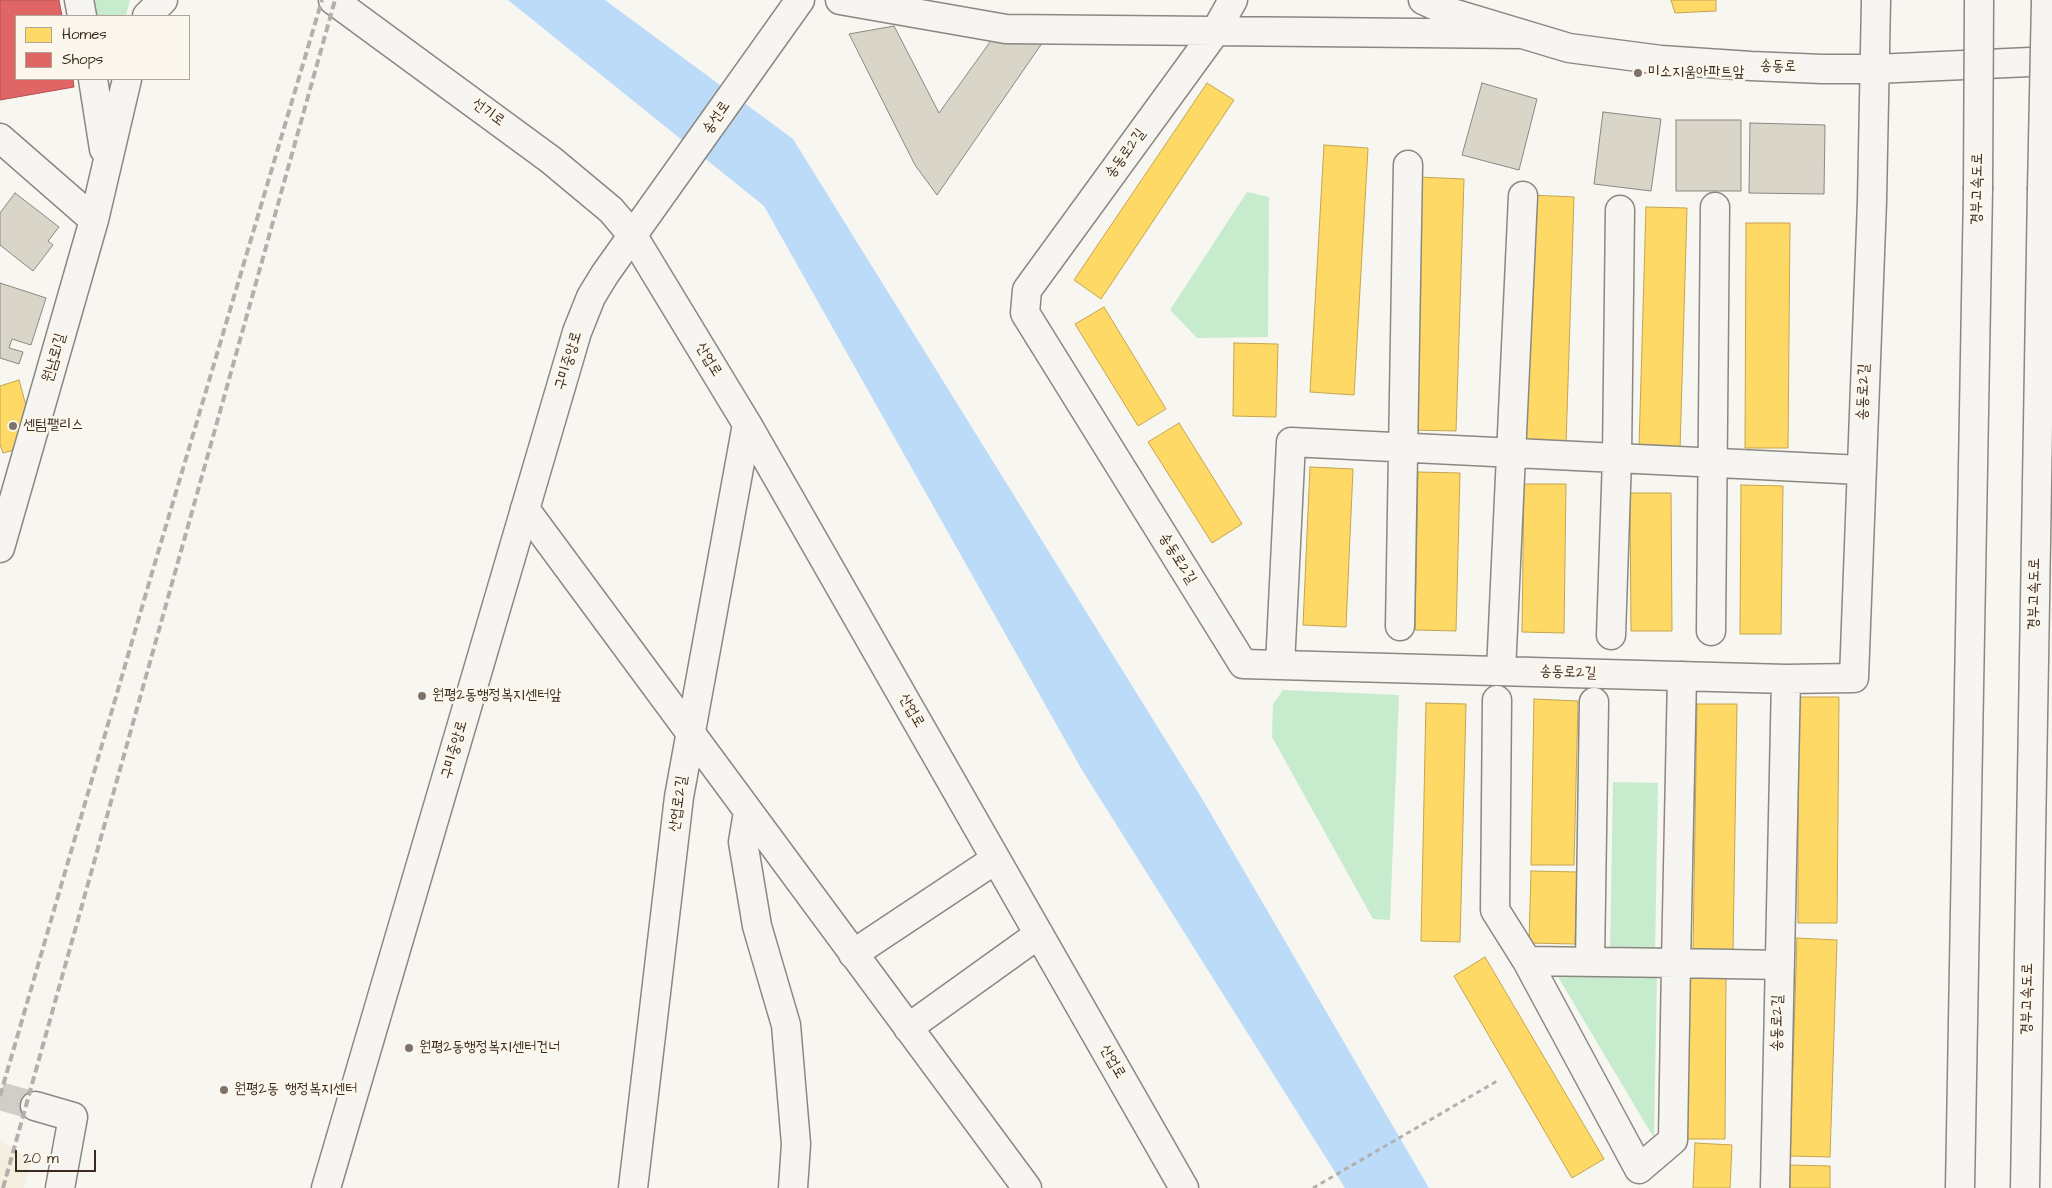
<!DOCTYPE html>
<meta charset="utf-8">
<style>
body{margin:0}
#map{position:relative;width:2052px;height:1188px;overflow:hidden;background:#f8f6f0;font-family:"Architects Daughter",sans-serif}
canvas{display:block}
.legend{position:absolute;left:15px;top:15px;width:175px;height:65px;box-sizing:border-box;background:#fbf7ec;border:1px solid #aea59a;margin:0;padding:6px 9px;list-style:none;font-size:15px;color:#3b2a1e}
.legend li{display:flex;align-items:center;gap:10px;height:25px}
.legend b{width:25px;border:1px solid #aea59a}
.scale{position:absolute;left:15px;top:1150px;width:81px;height:22px;box-sizing:border-box;border:2px solid #3b2a1e;border-top:0;padding-left:6px;font-size:15px;line-height:18px;white-space:nowrap;color:#3b2a1e;-webkit-text-stroke:4px #fbf7ec;paint-order:stroke}
</style>
<div id="map">
<canvas width="2052" height="1188"></canvas>
<ul class="legend">
<li><b style="height:14px;background:#ffd966"></b>Homes</li>
<li><b style="height:14px;background:#e06666"></b>Shops</li>
</ul>
<div class="scale">20 m</div>
</div>
<script>
const ctx = document.querySelector('canvas').getContext('2d');
ctx.lineJoin = 'round';
function fillPath(path, color) {
  ctx.fillStyle = color;
  ctx.fill(path, 'evenodd');
}
function shape(rows) {
  const path = new Path2D();
  for (const r of rows) {
    path.moveTo(r[0], r[1]);
    for (let i = 2; i < r.length; i += 2) path.lineTo(r[i], r[i + 1]);
  }
  return path;
}
function stroke(path, color, width, dash) {
  ctx.strokeStyle = color;
  ctx.lineWidth = width;
  ctx.lineCap = dash ? 'butt' : 'round';
  ctx.setLineDash(dash || []);
  ctx.stroke(path);
}
function label(font, color, halo, rows, align = 'center') {
  ctx.font = font + ' "Architects Daughter","Poor Story",sans-serif';
  ctx.lineWidth = 5;
  ctx.setLineDash([]);
  ctx.textBaseline = 'middle';
  ctx.strokeStyle = halo;
  ctx.fillStyle = color;
  for (const [text, x, y, turn = 0] of rows) {
    ctx.save();
    ctx.translate(x, y);
    ctx.rotate((+turn || 0) * Math.PI / 180);
    ctx.textAlign = isNaN(turn) ? turn : align;
    if (halo) ctx.strokeText(text, 0, 0);
    ctx.fillText(text, 0, 0);
    ctx.restore();
  }
}
const built = shape([
 [0,1141,32,1160,24,1188,0,1188]
]);
const green = shape([
 [87,0,130,0,126,16,90,16],
 [1247,192,1269,197,1268,337,1197,338,1170,310],
 [1283,690,1399,695,1390,920,1373,919,1272,737,1273,704],
 [1613,782,1658,783,1655,955,1610,955],
 [1555,972,1657,973,1654,1138]
]);
const water = shape([
 [508,0,605,0,793,139,1201,797,1429,1188,1345,1188,1082,770,764,206]
]);
const homes = shape([
 [1671,0,1716,0,1716,11,1675,13,1671,0],
 [1207,83,1234,100,1101,299,1074,280,1207,83],
 [1324,145,1368,148,1354,395,1310,392,1324,145],
 [1418,177,1464,179,1456,431,1410,430,1418,177],
 [1530,195,1574,197,1566,444,1522,442,1530,195],
 [1646,207,1687,208,1680,450,1639,448,1646,207],
 [1746,223,1790,223,1788,448,1745,448,1746,223],
 [1104,307,1166,409,1138,426,1075,324,1104,307],
 [1234,343,1278,344,1276,417,1233,416,1234,343],
 [19,380,28,413,23,415,29,437,22,448,3,453,0,444,0,386,19,380],
 [1179,423,1242,524,1212,543,1148,442,1179,423],
 [1310,467,1353,469,1346,627,1303,625,1310,467],
 [1418,472,1460,473,1456,631,1415,630,1418,472],
 [1524,484,1566,484,1564,633,1522,632,1524,484],
 [1741,485,1783,486,1781,634,1740,634,1741,485],
 [1630,493,1671,493,1672,631,1631,631,1630,493],
 [1798,697,1839,697,1837,923,1798,923,1798,697],
 [1534,699,1578,701,1574,865,1531,865,1534,699],
 [1426,703,1466,704,1460,942,1421,941,1426,703],
 [1697,704,1737,704,1733,952,1693,951,1697,704],
 [1531,871,1577,872,1575,944,1529,943,1531,871],
 [1797,938,1837,940,1830,1157,1790,1156,1797,938],
 [1485,957,1604,1159,1572,1178,1454,976,1485,957],
 [1688,974,1726,974,1725,1139,1687,1139,1688,974],
 [1695,1143,1732,1145,1730,1188,1693,1188,1695,1143],
 [1790,1165,1830,1166,1830,1188,1790,1188,1790,1165]
]);
const shops = shape([
 [0,0,59,0,62,16,16,16,16,79,73,79,74,87,0,100,0,0]
]);
const building = shape([
 [894,26,939,113,998,31,1047,36,937,195,915,165,849,34,894,26],
 [1482,83,1537,99,1519,170,1462,155,1482,83],
 [1603,112,1661,119,1651,191,1594,184,1603,112],
 [1676,120,1741,120,1741,191,1676,191,1676,120],
 [1750,123,1825,125,1824,194,1749,193,1750,123],
 [15,193,59,227,48,241,53,245,33,271,0,245,0,213,15,193],
 [0,283,46,298,31,345,12,339,9,348,23,352,19,364,0,358,0,283]
]);
const minorTunnel = shape([
 [0,1096,35,1106]
]);
const path = shape([
 [1313,1188,1497,1081]
]);
const minor = shape([
 [79,0,82,16],
 [840,0,1006,29,1522,34],
 [1233,0,1215,32,1027,290,1025,313,1243,664,1786,679,1775,1188],
 [1423,0,1449,12,1569,48,1661,60,1751,66,1822,69,1875,69,2052,61],
 [147,16,163,0],
 [93,79,104,149],
 [0,138,94,220],
 [633,236,747,424,1184,1188],
 [525,509,1027,1188],
 [0,548,94,220,127,79],
 [1400,626,1408,165],
 [1711,631,1715,207],
 [1611,635,1617,458,1620,210],
 [1280,665,1291,442,1861,470],
 [1501,671,1523,196],
 [1682,676,1676,963,1673,1140,1639,1169,1527,961,1676,963,1780,965],
 [1786,679,1854,678,1872,201,1876,0],
 [1497,700,1495,910,1527,961],
 [748,812,743,842,757,926,786,1025,796,1144,793,1188],
 [853,954,996,859],
 [1590,962,1594,702],
 [908,1028,1039,934],
 [35,1106,73,1117,60,1188],
 [633,1188,679,797,747,424]
]);
const major = shape([
 [333,0,551,160,611,210,633,236],
 [326,1188,577,332,591,297,605,274,800,0]
]);
const highway = shape([
 [1960,1188,1978,190],
 [2025,1188,2042,190]
]);
const rail = shape([
 [0,1096,149,583,322,0],
 [3,1188,335,0]
]);
const highwayBridge = shape([
 [1978,190,1979,0],
 [2042,190,2046,0]
]);
const markers = [
 [1638,73,5,"#7d7168"],
 [13,426,5,"#7d7168"],
 [422,696,5,"#7d7168"],
 [409,1048,5,"#7d7168"],
 [224,1090,5,"#7d7168"]
];
const streetNames = [
 ["송동로",1778,67,2],
 ["선기로",488,113,36],
 ["송선로",717,118,-55],
 ["송동로2길",1126,154,-54],
 ["경부고속도로",1978,189,-89],
 ["원남로1길",55,358,-74],
 ["산업로",708,360,59],
 ["구미중앙로",569,361,-73],
 ["송동로2길",1864,392,-88],
 ["송동로2길",1177,559,58],
 ["경부고속도로",2035,594,-89],
 ["송동로2길",1568,673,2],
 ["산업로",911,711,60],
 ["구미중앙로",455,750,-74],
 ["산업로2길",679,804,-82],
 ["경부고속도로",2028,999,-89],
 ["송동로2길",1778,1023,-89],
 ["산업로",1112,1062,60]
];
const poiNames = [
 ["미소지움아파트앞",1648,73],
 ["센텀팰리스",23,426],
 ["원평2동행정복지센터앞",432,696],
 ["원평2동행정복지센터건너",419,1048],
 ["원평2동 행정복지센터",234,1090]
];
fillPath(built, '#f4eedf');
fillPath(green, '#c6eccd');
fillPath(water, '#bbdbf8');
fillPath(homes, '#ffd966');
stroke(homes, '#c4a450', 1);
fillPath(shops, '#e06666');
stroke(shops, '#ae5450', 1);
fillPath(building, '#dad5c9');
stroke(building, '#8b8781', 1);
stroke(minorTunnel, '#d2cdc6', 28, [28, 14]);
stroke(minor, '#8b8781', 31);
stroke(major, '#8b8781', 31);
stroke(highway, '#8b8781', 31);
stroke(path, '#b3b0ac', 3, [5, 4]);
stroke(minor, '#f6f5f1', 28);
stroke(major, '#f6f5f1', 28);
stroke(highway, '#f6f5f1', 28);
stroke(rail, '#b3b0ac', 4, [8, 4]);
stroke(highwayBridge, '#8b8781', 31, []);
stroke(highwayBridge, '#f6f5f1', 28);
for (const [x, y, r, color] of markers) {
  const dot = new Path2D();
  dot.arc(x, y, r, 0, 2 * Math.PI);
  ctx.fillStyle = color;
  ctx.fill(dot);
  stroke(dot, '#fbf7ec', 2);
}
label('15px', '#3b2a1e', '#fbf7ec', streetNames);
label('15px', '#3b2a1e', '#fbf7ec', poiNames, 'left');
</script>
